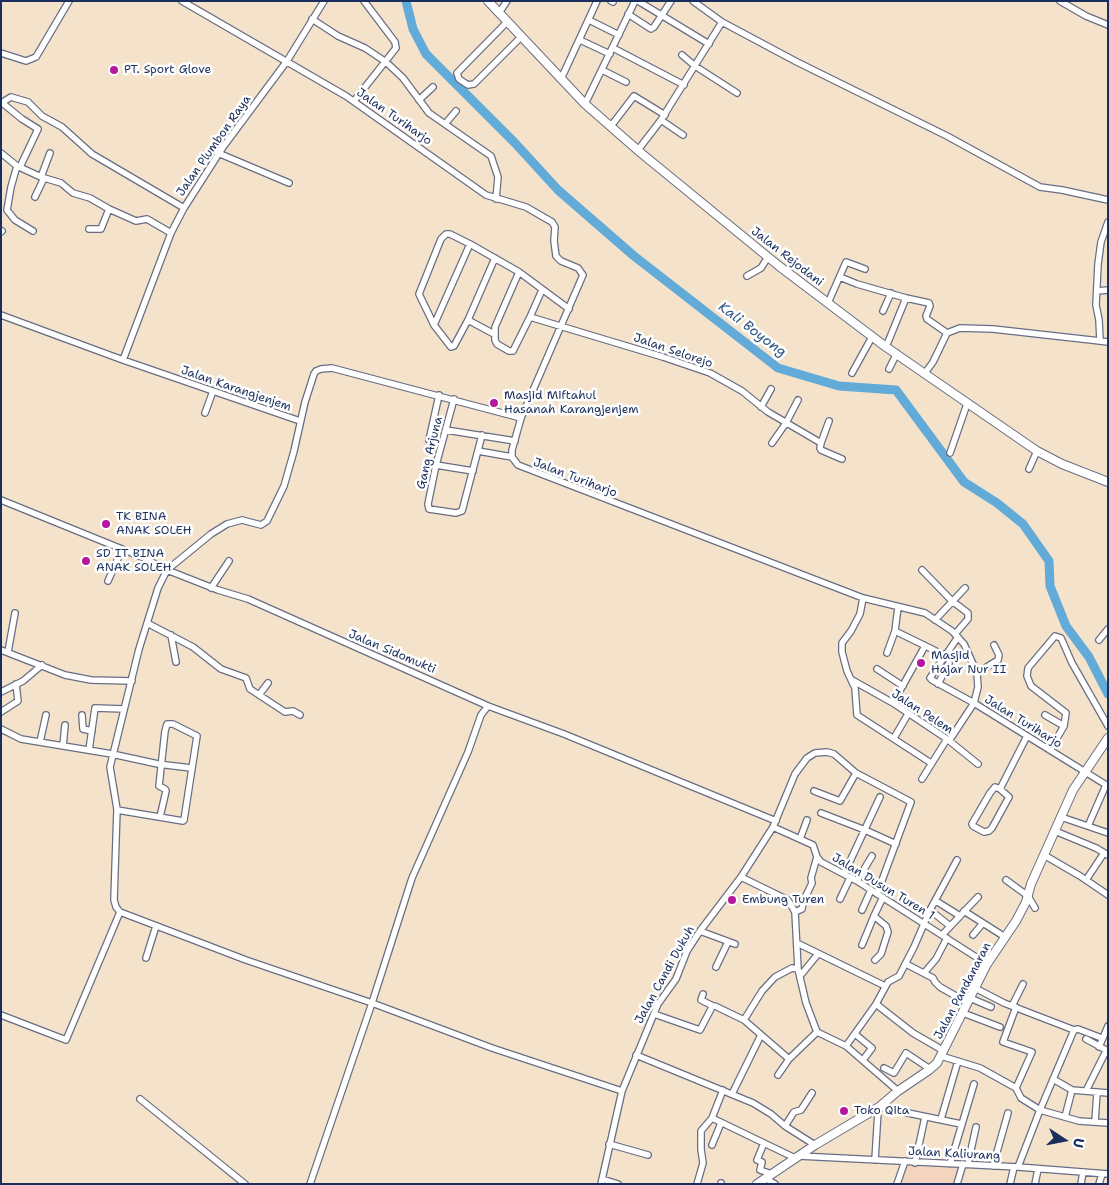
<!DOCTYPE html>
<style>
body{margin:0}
#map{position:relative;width:1109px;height:1185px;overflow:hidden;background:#f5e2ca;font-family:"Shantell Sans",sans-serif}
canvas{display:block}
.frame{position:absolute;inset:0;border:2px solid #1b2f5e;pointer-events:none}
.north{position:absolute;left:1039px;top:1115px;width:50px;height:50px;-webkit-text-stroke:4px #fff;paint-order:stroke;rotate:101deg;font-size:14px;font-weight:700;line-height:20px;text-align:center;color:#1b2f5e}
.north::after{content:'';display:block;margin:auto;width:18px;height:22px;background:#1b2f5e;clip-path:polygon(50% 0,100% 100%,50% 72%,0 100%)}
</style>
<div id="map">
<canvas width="1109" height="1185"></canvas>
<div class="frame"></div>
<div class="north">U</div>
</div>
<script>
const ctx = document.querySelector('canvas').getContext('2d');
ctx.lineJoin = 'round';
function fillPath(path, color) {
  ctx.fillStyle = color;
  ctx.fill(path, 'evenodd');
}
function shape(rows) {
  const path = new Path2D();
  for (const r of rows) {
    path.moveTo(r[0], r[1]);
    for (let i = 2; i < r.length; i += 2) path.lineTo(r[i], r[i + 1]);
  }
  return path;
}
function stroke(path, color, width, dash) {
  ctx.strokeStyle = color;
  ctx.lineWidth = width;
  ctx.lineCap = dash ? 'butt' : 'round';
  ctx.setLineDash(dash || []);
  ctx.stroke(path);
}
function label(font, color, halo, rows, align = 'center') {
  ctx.font = font + ' "Shantell Sans",sans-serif';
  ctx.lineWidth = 5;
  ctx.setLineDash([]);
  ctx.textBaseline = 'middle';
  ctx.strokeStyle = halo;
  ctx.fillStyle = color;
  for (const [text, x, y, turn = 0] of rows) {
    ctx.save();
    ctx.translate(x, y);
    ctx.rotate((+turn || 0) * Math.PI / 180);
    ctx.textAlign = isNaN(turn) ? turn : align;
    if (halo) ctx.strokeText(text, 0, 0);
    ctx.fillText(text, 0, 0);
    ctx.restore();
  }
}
const built = shape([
 [905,1165,960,1169,955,1184,898,1184]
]);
const river = shape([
 [406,1,413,29,426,54,515,143,558,190,634,256,778,368,839,386,896,390,964,482,997,503,1023,524,1049,561,1050,586,1066,626,1089,657,1108,694]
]);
const street = shape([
 [182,1,346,96,486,195,526,207,552,222,555,227,554,241,556,256,561,261,578,268,583,275,521,418,512,450,512,457,518,465,863,598,925,613,952,631,964,644,977,673,978,687,974,703,1108,786],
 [611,1,613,2],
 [638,1,709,44],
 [1060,1,1086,16,1108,25],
 [499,13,507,1],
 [628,14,651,29,654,27,671,1],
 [312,19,338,36,365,48,386,62,403,78,429,113,491,156,498,177,496,199],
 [589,20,619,35],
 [507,22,457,73,459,79,468,85,474,84,521,37],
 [722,22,797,62,947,136,1040,187,1062,190,1108,200],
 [580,40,610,54],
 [613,48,684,85],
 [1,53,26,61,36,57,69,1],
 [682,55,695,66,737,93],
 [602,70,626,82],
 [561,79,597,1],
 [419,100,433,87],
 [354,101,396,48,395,42,364,1],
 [1,102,22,119,38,129,20,167],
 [3,102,11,97,28,102,42,116,62,127,92,154,184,208],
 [585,104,635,1],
 [661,120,683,135],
 [445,124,456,111],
 [611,126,634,96,665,115],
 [638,150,661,120,722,22,693,1],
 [1,153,17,166,41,177,61,183,73,193,90,198,109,209,136,221,147,219,171,233],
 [218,153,289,183],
 [17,166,11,187,7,210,15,220,33,231],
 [41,177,50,153],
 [35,197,44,178],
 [89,229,101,229,109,209],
 [1,232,2,231],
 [519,272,495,327,495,340,497,344,509,351,513,351,530,317],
 [747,276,761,268,768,257],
 [840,277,857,284,906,298],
 [542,290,530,317,663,357,710,373,742,391,768,412,821,443,820,448,821,450,842,459],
 [1097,291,1108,290],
 [828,303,846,262,865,269],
 [883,311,891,293],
 [1,315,123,360,300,421],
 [468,320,454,346,451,347,434,325,419,294,441,239,446,234,450,234,470,244,519,272,569,309],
 [434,325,470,244],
 [494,334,468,320,495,258],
 [1100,341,1108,342],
 [886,347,906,298,929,303,930,306,926,316,927,319,947,333],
 [123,360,171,233,184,208,223,147,287,61,324,1],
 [889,369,897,353],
 [852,373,872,337],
 [925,373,933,362,947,333,960,328,993,329,1100,341,1099,320,1096,305,1098,264,1101,242,1108,222],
 [454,399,436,465,428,504,429,509,456,513,462,511,482,435],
 [761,407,771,389],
 [205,413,213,391],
 [446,430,515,441],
 [429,440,439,395],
 [772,443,786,423,798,400],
 [821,443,829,421],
 [478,451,512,457],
 [950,453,967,404],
 [436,465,473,471],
 [1029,469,1037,451],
 [1,500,144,558,167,570,218,590,248,599,488,706,564,734,776,821],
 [922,570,952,601,968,613,968,619,955,634],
 [108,581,122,549],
 [211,588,229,561],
 [863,598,860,614,851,631,842,643,842,652,847,671,855,688,857,715,931,763],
 [935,620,965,588],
 [147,623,193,647,221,669,246,678,250,689,285,712,293,711,300,715],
 [895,631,944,655],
 [171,635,176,662],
 [1099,640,1108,629],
 [1,650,65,675,91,680,132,681],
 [8,652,15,613],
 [887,653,895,631,898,607],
 [877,669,903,686],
 [977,673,998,660,999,655,994,645],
 [852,680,893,703,947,739,978,764],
 [938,684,949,663],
 [1,692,23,681,42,665],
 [259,695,268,683],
 [893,703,925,646],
 [488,706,481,715,468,752,412,878,372,1003,246,960,120,912,116,907,114,900,117,809,110,767,139,649,158,588,167,570,211,534,227,524,242,520,261,525,267,521,284,486,294,451,305,402,314,374,316,371,321,369,332,368,521,418],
 [1,712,18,701,16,684],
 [82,715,83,729,92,731],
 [1045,715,1064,726],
 [1,729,21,739,112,754,158,764,191,768],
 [894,738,908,714],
 [949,741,974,703,932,680,930,678,958,637],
 [40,742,46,715],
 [63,746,65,725],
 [89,750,95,708,124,709],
 [1050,750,1064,726,1066,713,1031,686,1027,676,1028,668,1055,636,1061,638,1072,663,1108,726],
 [922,779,947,739],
 [1000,789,1009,797,992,828,989,831,984,832,973,826,972,824,990,793,995,787,1000,789,1027,736],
 [814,791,840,801,856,773],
 [117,810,183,821,184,820,197,736,173,724,167,724,165,731,159,786,165,789,166,791,160,817],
 [821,813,865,830,896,844],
 [1061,817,1108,833],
 [1088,826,1106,785],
 [773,827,813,845,817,857,821,862,857,881,987,964],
 [1055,831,1096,848,1108,855],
 [800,839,807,820],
 [1044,855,1080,876,1108,895],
 [844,874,880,797],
 [741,877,788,900,795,912,798,969,806,1003,817,1032,846,1046,898,1091],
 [1006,880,1028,896,1035,908],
 [1086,880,1104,853],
 [857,881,872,856],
 [840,899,850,878],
 [936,901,960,916],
 [862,910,871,890],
 [930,910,950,926],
 [964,911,1005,937],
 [795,912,802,909,804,900,812,883,811,878,817,857],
 [874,916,883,897],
 [700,931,735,944],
 [942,935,978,897],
 [973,935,983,923],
 [797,943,885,986],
 [862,945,874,916,886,926,888,932,881,954,875,960],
 [146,958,156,926],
 [906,964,933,978,935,982,940,987,968,1003],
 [716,967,728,942],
 [924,973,936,959,947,938],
 [800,976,818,954],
 [975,988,1004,1003,1074,1030,1078,1029,1099,1037],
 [703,994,701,1000,713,1006],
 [970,998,991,1007],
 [876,1004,913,1033,944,1051],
 [1012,1006,1023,984],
 [1016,1007,1003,1042,1032,1052,1016,1088],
 [963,1013,1000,1027],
 [654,1014,700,1030,712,1007,715,1006,744,1020,789,1059],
 [1,1015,66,1040,120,912],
 [744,1020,762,991,775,977,792,968,798,969],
 [1074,1030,1040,1110,1079,1121,1108,1123],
 [855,1034,872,1048,863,1060],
 [1086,1039,1108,1051],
 [846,1046,876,1004,888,982,899,976,914,947,930,910,957,860],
 [1099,1047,1108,1026],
 [636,1055,753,1103,771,1114,785,1126,815,1145],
 [941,1056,980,1068,1016,1088,1021,1098,1040,1110,1018,1167],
 [884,1068,894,1073,906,1053,930,1069],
 [778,1075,789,1059,817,1032],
 [1053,1079,1072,1090,1108,1093],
 [1086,1091,1106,1051],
 [732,1094,761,1035],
 [140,1099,245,1184],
 [879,1107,961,1124],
 [1065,1117,1072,1090],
 [712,1118,795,1158],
 [941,1119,958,1061],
 [1095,1122,1097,1092],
 [785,1126,794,1112,801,1110,812,1093],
 [764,1143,757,1160,762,1162,760,1170,772,1174],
 [609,1144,648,1155],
 [712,1145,721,1123],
 [799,1156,1018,1167,1108,1174],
 [875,1160,878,1111],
 [915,1163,925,1117],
 [950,1164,974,1084],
 [968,1164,976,1127],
 [993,1166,1008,1113],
 [765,1178,775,1184],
 [602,1179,618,1184],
 [310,1184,372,1003,492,1048,622,1091],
 [601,1184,622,1091,658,1004,676,979,687,951,700,931,741,877,773,827,795,774,807,758,815,753,827,752,834,754,856,773,911,802,877,894],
 [697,1184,703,1163,701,1149,701,1131,712,1118,723,1090],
 [721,1184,721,1183],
 [897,1184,905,1161],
 [957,1184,963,1164],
 [1010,1184,1014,1167],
 [1035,1184,1038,1169],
 [1081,1184,1083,1172],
 [1099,1184,1102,1174]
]);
const secondary = shape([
 [488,1,585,104,641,153,779,266,886,347,1037,451,1062,464,1108,482],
 [757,1184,815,1145,879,1107,898,1091,929,1070,937,1063,987,964,1016,921,1026,902,1031,884,1073,790,1108,738]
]);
const markers = [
 [114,70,5,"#b5179e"],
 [494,403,5,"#b5179e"],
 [106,524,5,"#b5179e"],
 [86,561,5,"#b5179e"],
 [921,663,5,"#b5179e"],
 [732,900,5,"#b5179e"],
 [844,1111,5,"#b5179e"]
];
const poiNames = [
 ["PT. Sport Glove",124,70],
 ["Masjid Miftahul",504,396],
 ["Hasanah Karangjenjem",504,410],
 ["TK BINA",116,517],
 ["ANAK SOLEH",116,531],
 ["SD IT BINA",96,554],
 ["ANAK SOLEH",96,568],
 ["Masjid",931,656],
 ["Hajar Nur II",931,670],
 ["Embung Turen",742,900],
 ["Toko Qita",854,1111]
];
const streetNames = [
 ["Jalan Turiharjo",394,117,35],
 ["Jalan Plumbon Raya",214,146,-55],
 ["Jalan Rejodani",787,257,38],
 ["Jalan Selorejo",673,351,19],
 ["Jalan Karangjenjem",236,389,19],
 ["Gang Arjuna",430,453,-76],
 ["Jalan Turiharjo",575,478,21],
 ["Jalan Sidomukti",392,652,23],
 ["Jalan Pelem",922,712,33],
 ["Jalan Turiharjo",1023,722,32],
 ["Jalan Dusun Turen 1",883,887,31],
 ["Jalan Candi Dukuh",665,975,-61],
 ["Jalan Pandanaran",963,991,-62],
 ["Jalan Kaliurang",954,1154,3]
];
const waterNames = [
 ["Kali Boyong",752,330,37]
];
fillPath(built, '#f3d4be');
stroke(river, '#62abd9', 9);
stroke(street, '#676e84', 8);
stroke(secondary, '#676e84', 10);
stroke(street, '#fff', 5.5);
stroke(secondary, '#fff', 8);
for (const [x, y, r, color] of markers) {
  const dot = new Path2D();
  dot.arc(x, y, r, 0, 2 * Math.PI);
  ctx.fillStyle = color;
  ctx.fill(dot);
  stroke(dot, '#fff', 2);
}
label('12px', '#1b2f5e', '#fff', poiNames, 'left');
label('12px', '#1b2f5e', '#fff', streetNames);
label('italic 14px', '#345a89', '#fff', waterNames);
</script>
